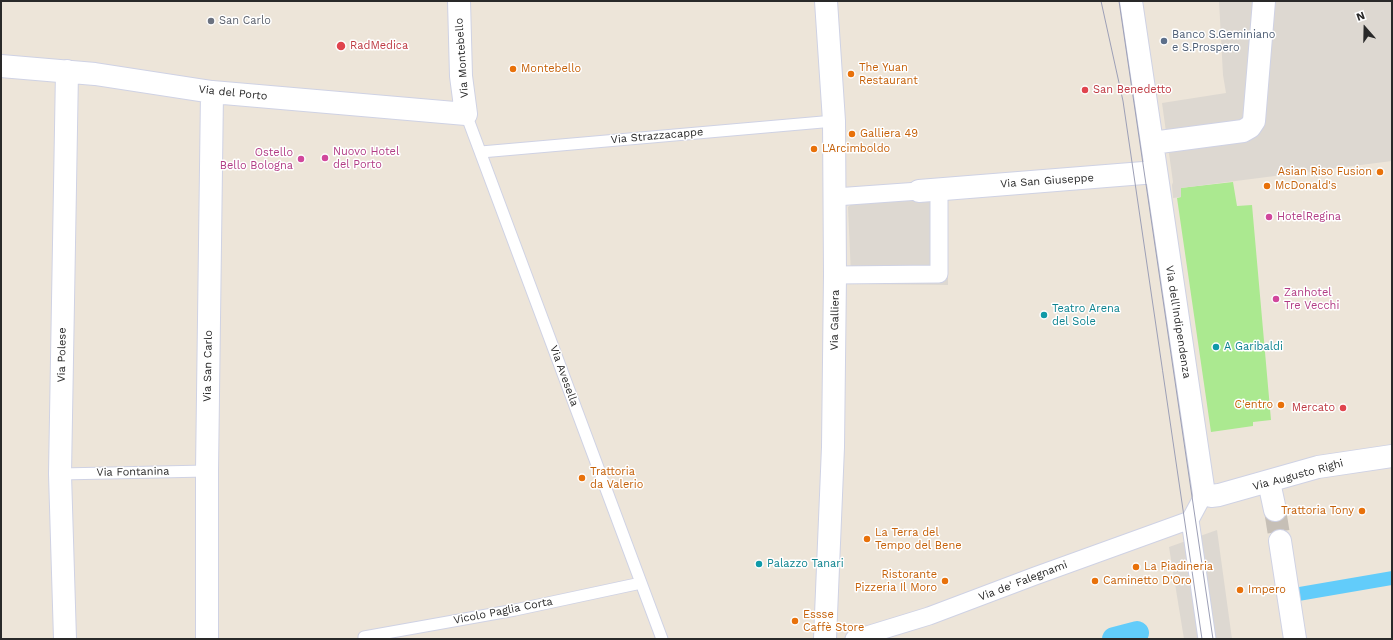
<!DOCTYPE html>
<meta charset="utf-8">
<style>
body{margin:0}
#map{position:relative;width:1393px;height:640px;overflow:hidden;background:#ede5d9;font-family:"Work Sans",sans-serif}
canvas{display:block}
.frame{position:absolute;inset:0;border:2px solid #292929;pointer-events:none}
.north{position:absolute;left:1345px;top:8px;width:40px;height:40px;-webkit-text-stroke:3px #fff;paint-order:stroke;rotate:340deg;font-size:11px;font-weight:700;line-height:16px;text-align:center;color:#292929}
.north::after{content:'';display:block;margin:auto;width:14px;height:18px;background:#292929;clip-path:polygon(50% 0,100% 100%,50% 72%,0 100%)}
</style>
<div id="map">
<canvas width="1393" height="640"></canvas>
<div class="frame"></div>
<div class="north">N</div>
</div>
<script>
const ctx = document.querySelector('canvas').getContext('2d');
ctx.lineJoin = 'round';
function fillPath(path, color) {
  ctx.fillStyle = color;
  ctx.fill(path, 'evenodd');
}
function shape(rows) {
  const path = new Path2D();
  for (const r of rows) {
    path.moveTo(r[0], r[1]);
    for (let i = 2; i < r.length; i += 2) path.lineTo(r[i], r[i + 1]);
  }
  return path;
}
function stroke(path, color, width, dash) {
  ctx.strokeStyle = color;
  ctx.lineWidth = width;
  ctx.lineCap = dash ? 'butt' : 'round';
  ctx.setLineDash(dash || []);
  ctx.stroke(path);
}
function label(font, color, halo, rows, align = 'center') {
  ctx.font = font + ' "Work Sans",sans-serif';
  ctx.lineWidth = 3;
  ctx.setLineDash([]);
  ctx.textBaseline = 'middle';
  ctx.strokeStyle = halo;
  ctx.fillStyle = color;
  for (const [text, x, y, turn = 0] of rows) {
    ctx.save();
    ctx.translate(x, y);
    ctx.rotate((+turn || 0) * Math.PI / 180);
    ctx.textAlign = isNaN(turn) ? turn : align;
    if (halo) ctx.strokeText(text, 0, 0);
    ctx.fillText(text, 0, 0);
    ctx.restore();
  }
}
const green = shape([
 [1233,182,1237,206,1252,205,1271,420,1253,422,1253,426,1211,432,1177,198,1181,197,1180,188]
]);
const plaza = shape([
 [1219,1,1392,1,1392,161,1181,188,1181,197,1173,198,1172,185,1173,182,1162,103,1226,93,1223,75],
 [938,199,948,207,948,285,855,284,851,275,848,207,853,203],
 [1217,530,1232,639,1184,639,1169,547]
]);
const water = shape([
 [1392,571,1392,585,1299,601,1299,587]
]);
const canal = shape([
 [1114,639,1137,633]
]);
const minorTunnel = shape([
 [1275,510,1280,541]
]);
const service = shape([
 [466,114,662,639],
 [481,152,834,121],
 [60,474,207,471],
 [364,637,515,610,641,583]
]);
const pedestrian = shape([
 [835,197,919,191],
 [835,275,939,274,939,190],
 [1204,494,1190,520,1207,639],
 [854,639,929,616,1035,576,1190,520]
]);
const minor = shape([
 [1131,1,1204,494,1211,496,1219,495,1318,467,1392,456],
 [1,66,95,74,212,92,466,114,461,76,459,1],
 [1152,143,1243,131,1250,127,1254,121,1264,1],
 [919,191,1156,172],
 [1269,482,1275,510],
 [1280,541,1295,639],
 [65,639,60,474,67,71],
 [207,639,207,471,212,92],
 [825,639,833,447,835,275,834,121,826,1]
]);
const tram = shape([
 [1101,1,1123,101,1202,639],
 [1119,1,1213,639]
]);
const markers = [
 [211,21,4,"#6b7280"],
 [1164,41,4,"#5c6f8a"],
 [341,46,5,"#e0444e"],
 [513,69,4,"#e8710a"],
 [851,74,4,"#e8710a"],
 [1085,90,4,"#e0444e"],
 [852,134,4,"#e8710a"],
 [814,149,4,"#e8710a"],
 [325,158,4,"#d1479c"],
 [301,159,4,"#d1479c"],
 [1380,172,4,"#e8710a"],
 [1267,186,4,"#e8710a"],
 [1269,217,4,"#d1479c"],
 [1276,299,4,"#d1479c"],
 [1044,315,4,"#0f9aa8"],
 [1216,347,4,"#0f9aa8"],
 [1281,405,4,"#e8710a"],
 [1343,408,4,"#e0444e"],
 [582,478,4,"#e8710a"],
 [1362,511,4,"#e8710a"],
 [867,539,4,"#e8710a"],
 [759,564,4,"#0f9aa8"],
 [1136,567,4,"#e8710a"],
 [945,581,4,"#e8710a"],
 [1095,581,4,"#e8710a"],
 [1240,590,4,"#e8710a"],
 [795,621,4,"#e8710a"]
];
const worshipNames = [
 ["San Carlo",219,21]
];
const serviceNames = [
 ["Banco S.Geminiano",1172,35],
 ["e S.Prospero",1172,48]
];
const healthNames = [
 ["RadMedica",350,46],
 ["San Benedetto",1093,90],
 ["Mercato",1335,408,"right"]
];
const streetNames = [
 ["Via Montebello",462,58,-94],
 ["Via del Porto",233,93,6],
 ["Via Strazzacappe",657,136,-5],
 ["Via San Giuseppe",1047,181,-4],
 ["Via Galliera",835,320,-89],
 ["Via dell'Indipendenza",1178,322,81],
 ["Via Polese",62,355,-89],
 ["Via San Carlo",208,366,-89],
 ["Via Avesella",564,376,70],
 ["Via Fontanina",133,472,-1],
 ["Via Augusto Righi",1298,475,-15],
 ["Via de' Falegnami",1023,581,-21],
 ["Vicolo Paglia Corta",503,611,-11]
];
const foodNames = [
 ["The Yuan",859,68],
 ["Restaurant",859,81],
 ["Montebello",521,69],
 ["Galliera 49",860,134],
 ["L'Arcimboldo",822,149],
 ["Asian Riso Fusion",1372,172,"right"],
 ["McDonald's",1275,186],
 ["C'entro",1273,405,"right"],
 ["Trattoria",590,472],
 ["da Valerio",590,485],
 ["Trattoria Tony",1354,511,"right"],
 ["La Terra del",875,533],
 ["Tempo del Bene",875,546],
 ["La Piadineria",1144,567],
 ["Ristorante",937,575,"right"],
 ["Pizzeria Il Moro",937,588,"right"],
 ["Caminetto D'Oro",1103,581],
 ["Impero",1248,590],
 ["Essse",803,615],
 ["Caffè Store",803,628]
];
const hotelNames = [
 ["Nuovo Hotel",333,152],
 ["del Porto",333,165],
 ["Ostello",293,153,"right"],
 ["Bello Bologna",293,166,"right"],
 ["HotelRegina",1277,217],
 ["Zanhotel",1284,293],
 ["Tre Vecchi",1284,306]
];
const cultureNames = [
 ["Teatro Arena",1052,309],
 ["del Sole",1052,322],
 ["A Garibaldi",1224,347],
 ["Palazzo Tanari",767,564]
];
fillPath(green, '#abe990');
fillPath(plaza, '#ddd8d1');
fillPath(water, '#62ccfa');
stroke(canal, '#62ccfa', 24);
stroke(minorTunnel, '#c6bfb6', 22, [22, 11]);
stroke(service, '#cfd2e4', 13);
stroke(pedestrian, '#cfd2e4', 19);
stroke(minor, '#cfd2e4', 24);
stroke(service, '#fff', 11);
stroke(pedestrian, '#fff', 17);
stroke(minor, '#fff', 22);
stroke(tram, '#9c9fb6', 1);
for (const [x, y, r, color] of markers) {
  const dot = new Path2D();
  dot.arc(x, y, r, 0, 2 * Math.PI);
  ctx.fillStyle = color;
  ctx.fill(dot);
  stroke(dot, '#fff', 1.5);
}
label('11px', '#5b616d', '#fff', worshipNames, 'left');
label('11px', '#4e5e75', '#fff', serviceNames, 'left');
label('11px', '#be3a42', '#fff', healthNames, 'left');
label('11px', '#292929', '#fff', streetNames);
label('11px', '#c56008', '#fff', foodNames, 'left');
label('11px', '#b23c85', '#fff', hotelNames, 'left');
label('11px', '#0d838f', '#fff', cultureNames, 'left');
</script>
